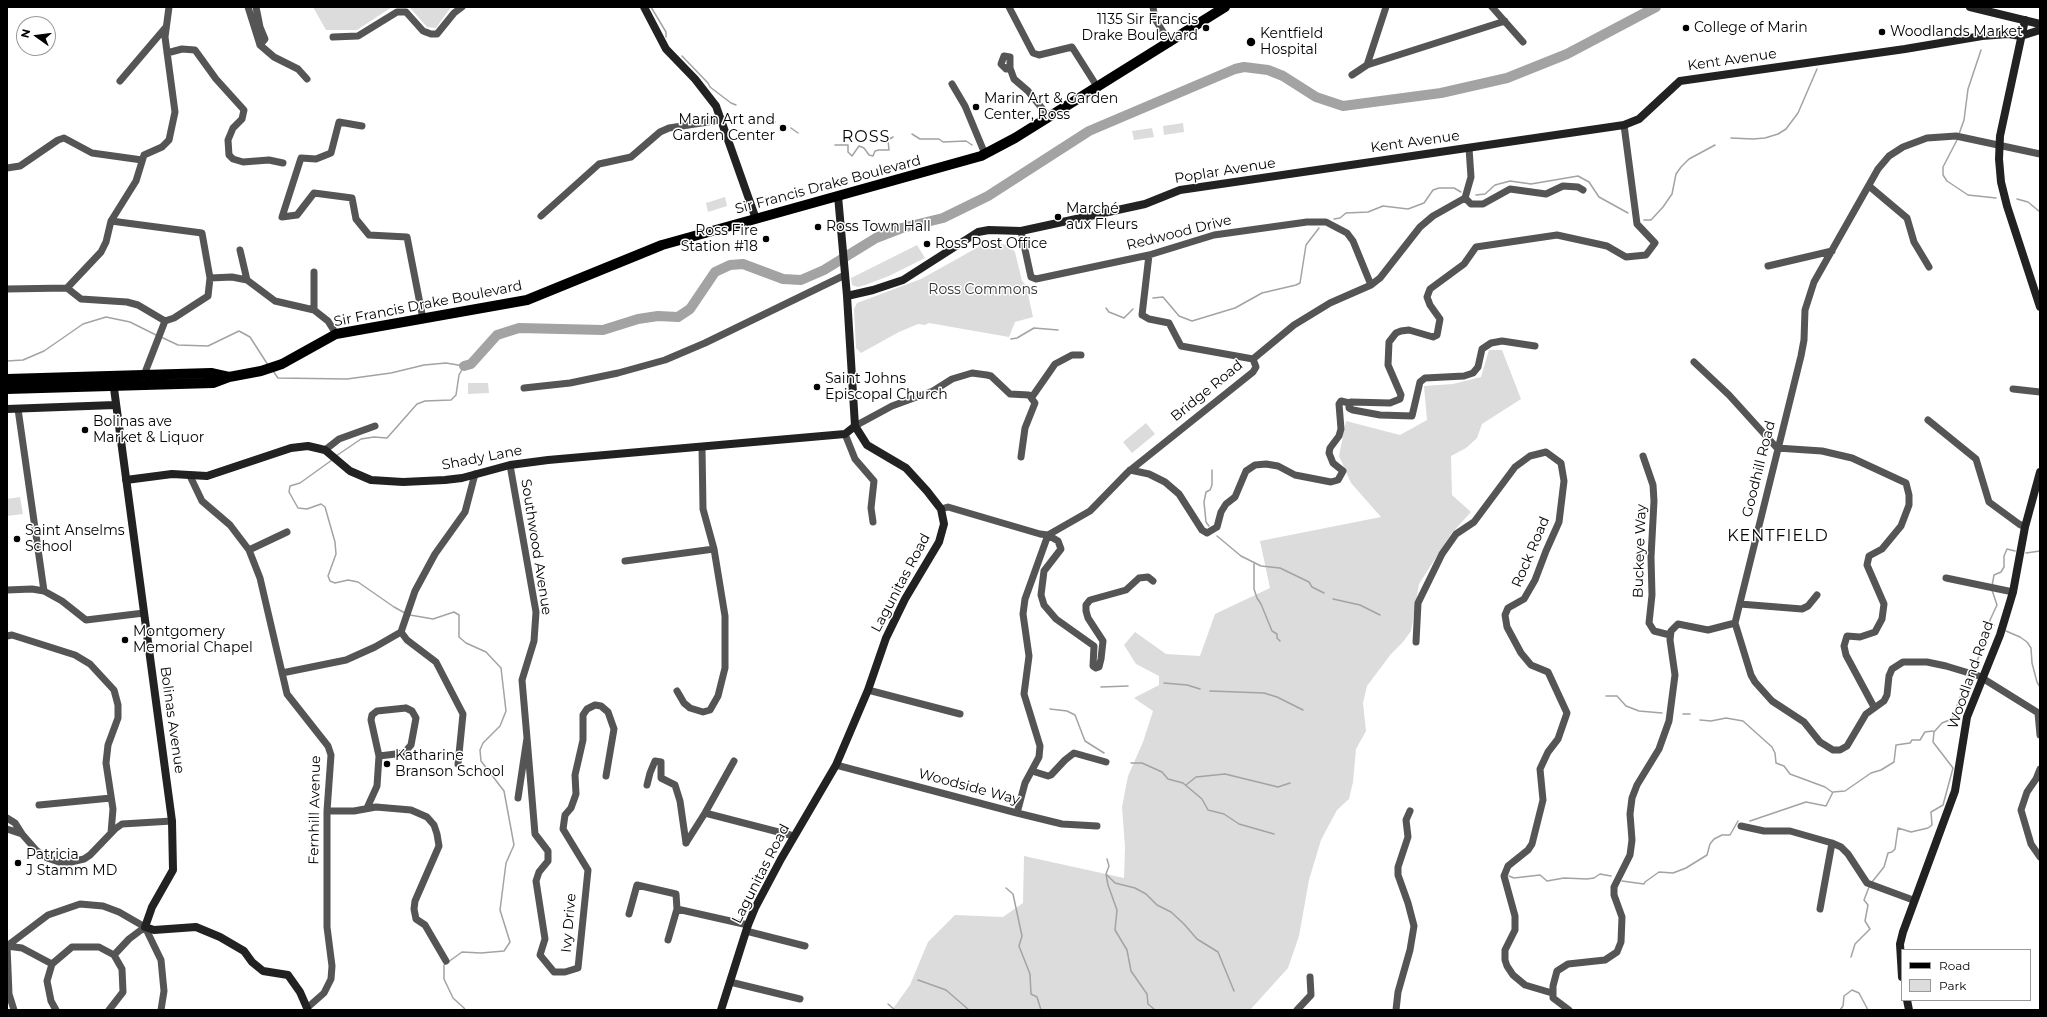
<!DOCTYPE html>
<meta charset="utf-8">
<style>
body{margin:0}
#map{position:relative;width:2047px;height:1017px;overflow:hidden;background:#fff;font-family:Montserrat,sans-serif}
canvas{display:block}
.frame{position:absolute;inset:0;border:8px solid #000;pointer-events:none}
.legend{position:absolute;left:1901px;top:949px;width:130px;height:52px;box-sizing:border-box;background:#fff;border:1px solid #999;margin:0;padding:5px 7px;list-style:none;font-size:12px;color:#000}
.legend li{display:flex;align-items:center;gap:8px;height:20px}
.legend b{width:20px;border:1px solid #999}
.north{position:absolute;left:16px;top:16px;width:40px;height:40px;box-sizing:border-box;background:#fff;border:1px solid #999;border-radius:50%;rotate:284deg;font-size:11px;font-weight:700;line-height:16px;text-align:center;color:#000}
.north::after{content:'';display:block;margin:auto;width:14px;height:18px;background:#000;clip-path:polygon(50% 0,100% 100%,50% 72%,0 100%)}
</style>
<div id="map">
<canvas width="2047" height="1017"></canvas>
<div class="frame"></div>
<ul class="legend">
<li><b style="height:5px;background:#000"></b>Road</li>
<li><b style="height:11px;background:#dcdcdc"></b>Park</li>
</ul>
<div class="north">N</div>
</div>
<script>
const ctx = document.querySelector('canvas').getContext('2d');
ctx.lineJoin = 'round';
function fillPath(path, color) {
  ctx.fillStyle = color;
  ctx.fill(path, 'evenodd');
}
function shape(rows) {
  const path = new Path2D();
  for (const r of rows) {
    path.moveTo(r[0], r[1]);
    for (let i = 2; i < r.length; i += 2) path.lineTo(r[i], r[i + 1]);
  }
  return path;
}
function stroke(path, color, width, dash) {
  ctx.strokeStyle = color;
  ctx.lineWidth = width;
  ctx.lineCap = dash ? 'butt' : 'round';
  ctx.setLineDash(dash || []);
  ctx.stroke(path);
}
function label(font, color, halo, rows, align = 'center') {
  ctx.font = font + ' Montserrat,sans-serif';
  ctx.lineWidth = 3;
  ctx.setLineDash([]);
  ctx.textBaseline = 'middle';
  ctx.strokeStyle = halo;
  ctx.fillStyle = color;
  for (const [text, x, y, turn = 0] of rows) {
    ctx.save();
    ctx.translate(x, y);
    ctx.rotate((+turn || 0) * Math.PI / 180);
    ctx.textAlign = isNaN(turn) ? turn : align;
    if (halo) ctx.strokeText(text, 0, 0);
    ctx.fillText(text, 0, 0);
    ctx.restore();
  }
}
const green = shape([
 [313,7,392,7,357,30,326,30],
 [406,7,451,7,436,28,427,27,410,8],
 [1183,123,1184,132,1164,135,1163,126],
 [1152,128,1154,137,1134,140,1132,131],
 [725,197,727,206,708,212,706,203],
 [994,243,1008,245,1015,252,1022,281,1026,285,1033,317,1015,322,1009,337,929,323,925,325,918,324,899,332,861,353,856,348,854,309,857,303,921,279,982,245],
 [917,245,925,258,889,276,865,285,858,287,852,285,851,278],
 [1489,350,1502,350,1521,399,1482,424,1477,438,1466,448,1451,456,1452,495,1471,512,1451,534,1419,584,1411,631,1403,642,1391,654,1367,686,1363,703,1366,731,1356,749,1353,782,1349,799,1337,810,1321,840,1309,880,1299,936,1288,968,1250,1010,892,1010,910,985,928,942,955,915,1003,917,1023,903,1024,856,1124,878,1125,847,1122,807,1128,776,1143,742,1153,711,1134,698,1159,685,1159,676,1136,664,1124,645,1135,632,1166,654,1200,656,1215,614,1270,588,1260,541,1381,517,1351,483,1339,456,1346,421,1400,435,1427,420,1424,386,1453,384,1481,377],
 [468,383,488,383,489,393,468,394],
 [1146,423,1155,434,1132,453,1123,442],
 [20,497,23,514,7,516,7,499]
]);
const stream = shape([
 [651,7,666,32,666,37],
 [682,56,708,83,710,87,731,103,736,105],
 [764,119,775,122],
 [791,128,798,133],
 [912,134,920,139,939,139,943,142,966,141,972,145],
 [1959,134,1964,120,1968,89,1981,50],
 [1731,138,1753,139,1765,138,1778,134,1786,129,1798,113,1817,69],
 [1957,140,1943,167,1943,175,1947,181,1968,195,1996,198],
 [835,145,848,145,848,152,852,156,859,146,864,148,869,155,873,156,875,151,879,150,889,150,888,140,893,137],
 [1476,195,1485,194,1495,185,1510,181,1531,184,1578,176,1589,182,1599,197,1628,213],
 [2017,199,2028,202,2040,212],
 [1334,219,1340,218,1346,213,1368,212,1383,206,1408,209,1424,203,1433,190,1439,188,1454,188,1461,192],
 [1644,220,1651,220,1663,207,1672,194,1676,174,1681,167,1689,159,1715,145],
 [1153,298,1163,297,1179,316,1192,321,1235,308,1262,293,1296,285,1300,283,1306,245,1319,228],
 [1106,308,1109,312,1124,318,1133,309],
 [161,337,178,345,208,346,239,331,250,337,268,365],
 [1011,339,1017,338,1034,328,1058,330],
 [7,361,23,360,44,351,83,324,106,317,130,322,156,335],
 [273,371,278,378,347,379,391,373,424,365,446,363,464,366,459,375,456,395,451,400,425,401,417,404,387,438,374,437,361,439,336,456],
 [332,460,300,483,290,486,289,492,298,508,307,509,321,504,325,507,335,542,336,554,328,576,330,581,335,583,348,580,358,582,394,607,405,613],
 [1209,526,1206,522,1204,502,1206,492,1210,490,1212,485,1212,470],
 [1217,536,1241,556,1261,566,1280,568,1309,582,1312,587,1324,593],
 [2026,553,2040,551],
 [1254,564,1254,589,1257,598,1261,604,1272,631,1277,634,1277,638,1280,641],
 [1992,586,1994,575,2001,572,2004,567,2004,556,2007,549,2015,551],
 [1333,599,1360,605,1380,615],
 [410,615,433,619,454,612,459,615,459,637,466,643,486,652,501,668,506,711,500,726,483,743,480,750,481,761,504,791,514,845,506,863,500,910,510,942,504,951,481,953,462,952,444,965,444,979,453,998,464,1008,465,1010],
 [1990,622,1994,625],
 [2006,631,2020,637,2027,642,2031,648,2032,663,2037,682,2040,687],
 [1976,664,1982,648,1984,633,1997,605,1992,590],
 [1164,683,1187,685,1200,689],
 [1101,687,1128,686],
 [1210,691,1264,693,1277,697,1303,710],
 [1606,696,1617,696,1626,706,1639,711,1662,713],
 [1050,709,1067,711,1075,715,1085,741,1104,753],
 [1683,714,1690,714],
 [1700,720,1711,721,1726,718,1743,721,1772,747,1775,753,1776,763,1784,766,1790,774,1825,787,1832,792],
 [1131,763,1142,763,1162,772,1168,779,1183,783,1202,799,1208,810,1224,814,1239,824,1274,834],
 [1186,785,1196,777,1225,774,1278,787,1290,783],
 [1750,821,1806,802,1826,806,1833,792,1845,791,1871,773,1881,770,1894,762,1896,745,1910,743,1912,740,1920,740,1925,732,1933,731],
 [1107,859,1109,866,1106,874,1108,885,1117,910,1115,930,1127,950,1131,971,1147,994,1148,1004,1155,1010],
 [1106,874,1115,883,1135,888,1146,894,1157,905,1171,912,1184,924,1197,939,1218,952,1234,991],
 [1509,876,1514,878,1540,875,1547,881,1564,878,1587,879,1594,878,1600,874,1611,876],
 [1622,881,1644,884,1645,882,1659,872,1673,873,1686,868,1707,855,1710,844,1714,839,1722,835,1730,835,1738,821],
 [1872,882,1884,867,1888,853,1892,852,1895,849,1898,828,1911,832,1928,828,1932,825,1931,812,1943,805,1953,768,1933,742,1934,732,1942,723,1952,719,1965,685],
 [1006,888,1013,894,1022,936,1019,946,1030,974,1031,994,1037,997,1041,1010],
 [1851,957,1855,944,1870,929,1865,921,1868,905,1864,900,1869,887],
 [918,980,946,990,969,1010],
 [888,1004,895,1010],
 [1840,1010,1843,1006,1844,996,1852,990,1859,993,1868,1010]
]);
const river = shape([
 [464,366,471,364,497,335,519,328,603,330,638,319,658,316,678,317,690,309,715,272,730,265,743,264,783,279,801,280,824,270,876,238,902,228,943,218,988,196,1089,131,1235,69,1244,67,1268,70,1283,76,1316,97,1343,106,1441,93,1507,78,1567,54,1656,7]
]);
const street = shape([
 [248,7,260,45,274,57,298,69,307,79],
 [256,7,260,27,265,39,260,45],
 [1009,7,1033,53,1039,55,1072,47,1098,88],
 [1153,7,1155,19,1170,43],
 [1492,7,1523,42],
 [333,37,358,36,397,12,406,12,423,31,431,34,437,34,454,13,462,7],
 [167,53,182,49,195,50,216,79,244,110,242,119,233,128,228,140,229,155,233,159,243,162,269,160,283,163],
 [1367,65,1386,7],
 [1010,68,1006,69,1001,64,1004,56,1010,57,1010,68,1014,79,1028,91,1049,117],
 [1352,75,1367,65,1505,21],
 [120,81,166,27],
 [952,84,965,106,985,154],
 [362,126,339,122,331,153,316,159,301,158,282,217,297,215,314,193,352,198,356,219,369,235,407,237,423,319],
 [7,168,20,166,58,140,64,138,92,153,142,160],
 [1869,186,1907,218,1914,242,1929,267],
 [1465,198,1471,204,1483,204,1510,189,1546,194,1563,186,1578,187,1583,190],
 [541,216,599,164,631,157,660,132,669,128,721,120],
 [1021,231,1031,277,1036,279,1149,255,1214,235,1307,222,1326,222,1347,233,1353,241,1371,285],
 [240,250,247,280],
 [1149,255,1142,315,1149,319,1169,323,1181,346,1253,359],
 [1768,266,1832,251],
 [314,272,314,310],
 [210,278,232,277,247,280,275,301,314,310,328,321,336,334],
 [67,288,101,252,106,242,111,221,136,181,144,155,162,147,169,140,175,112,165,37,169,7],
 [67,288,81,299,127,302,138,305,165,321,174,318,208,296,210,278,202,233,111,221],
 [7,289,67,288],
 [1535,346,1502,341,1491,343,1482,349,1478,367,1473,373,1464,376,1425,378,1420,382,1412,416,1380,415,1353,410,1349,408,1349,403,1351,402,1390,403,1400,399,1401,395,1388,365,1389,342,1396,333,1401,331,1409,330,1433,337,1437,335,1440,319,1430,305,1427,297,1430,289,1464,264,1476,247,1557,235,1607,246,1626,257,1646,255,1655,243,1637,224,1624,125],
 [1694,362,1729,395,1777,448,1822,451,1852,458,1906,483,1909,495,1909,505,1901,526,1882,549,1869,556,1867,565,1884,604,1882,619,1875,632,1860,637,1847,636,1844,646,1846,655,1874,707],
 [144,375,165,321],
 [524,388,570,383,618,373,665,360,705,343,845,275],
 [2013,389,2040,392],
 [1032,397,1055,364,1072,355,1081,355],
 [18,409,44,591,62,601,86,620,144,613],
 [1928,420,1976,459,1989,502,2019,524,2025,527],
 [855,426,892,406,933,391,952,379,972,373,987,375,991,376,1010,394,1029,395,1035,403,1025,428,1021,457],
 [845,434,855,459,874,481,871,508,873,522],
 [325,450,339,439,375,426],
 [1643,456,1653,485,1654,501,1651,557,1652,595,1649,623,1654,631,1670,635],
 [510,465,536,612,534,641,522,680,527,738,518,798],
 [1130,470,1149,474,1165,482,1179,494,1202,530,1207,533,1217,527,1221,512,1226,504,1235,497,1246,471,1255,465,1266,464,1278,466,1295,475,1331,482,1338,480,1343,471,1333,463,1329,453,1330,448,1339,436,1341,429,1339,404,1341,401,1349,403],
 [190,476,202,501,230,525,249,550,260,578,287,694,328,746,331,755,327,811,327,927,332,966,331,979,324,993,307,1008,307,1010],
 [941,509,948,507,1040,534,1048,535],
 [1048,535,1090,511,1128,472,1253,372,1256,367,1253,359,1294,325,1330,303,1371,285,1380,278,1420,227,1433,216,1465,198,1471,177,1469,148],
 [1048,535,1058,541,1061,549,1044,571,1041,595,1044,605,1056,619,1094,646,1093,666,1096,668,1099,667,1101,659,1103,641,1088,618,1086,611,1086,605,1090,600,1126,590,1139,578,1148,577,1153,581],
 [249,550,287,532],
 [625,561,714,549],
 [1946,578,2013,592],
 [7,590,32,589,44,591],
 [1740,604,1802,609,1808,606,1817,595],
 [1735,623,1751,675,1755,682,1772,701,1804,722,1820,742,1833,750,1840,750,1847,746,1866,714,1884,701,1887,695,1889,676,1892,669,1903,662,1927,662,1946,666,1979,676,2040,714],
 [401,632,407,640,436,662,463,714,458,764],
 [7,636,12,635,75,655,90,664,114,690,118,705,118,718,108,745,106,763,113,809,111,833],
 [1416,642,1418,603,1442,554,1456,534,1474,522,1515,467,1530,456,1546,452,1561,463,1564,481,1559,522,1546,551,1535,580,1524,599,1508,608,1505,615,1507,627,1521,653,1531,665,1548,672,1567,713,1558,739,1548,752,1540,769,1543,800,1532,844,1528,850,1508,866,1504,876,1515,916,1515,930,1505,950,1505,960,1507,966,1513,975,1525,985,1552,993],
 [282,673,346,660,375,647,401,632,415,591,435,554,465,512,475,474],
 [868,690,960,714],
 [677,691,684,703,690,708,703,712,710,710,718,696,725,668,725,616,714,549,703,509,702,447],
 [406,708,412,711,416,718,411,745,404,753,379,756,371,720,372,715,377,711,406,708],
 [2038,713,2040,735],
 [527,738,535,834,548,851,548,861,539,872,536,881,545,939,540,955,554,972,565,972,578,968,588,870,563,829,565,815,571,808,576,794,575,775,583,740,583,715,587,709,595,705,601,706,608,712,614,729,606,776],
 [836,765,1017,813,1062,824,1097,826],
 [2040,769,2036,779,2027,792,2021,810,2031,844,2040,857],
 [1032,771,1048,776,1051,775,1065,760,1074,753,1106,762],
 [647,785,650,773,655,761,661,762,661,778,675,785,680,801,686,843],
 [39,805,111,798],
 [367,808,377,786,379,756],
 [327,811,354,811,376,807,411,810,427,817,434,825,437,834,439,846,415,901,414,909,416,919,425,925,446,961],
 [705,813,794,836],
 [1017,813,1025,783,1039,757,1040,746,1024,694,1029,656,1023,614,1025,599,1048,535],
 [7,818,15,823,22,834],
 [1741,826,1764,831,1790,831,1832,843,1841,847,1848,854,1867,883,1913,900],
 [7,829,22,834,36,850,47,858,59,862,71,862,84,859,90,855,115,829,122,824,172,821],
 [686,843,705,813,734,761],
 [1820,909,1832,843],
 [629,914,637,885,676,894,677,909,748,925],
 [145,927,161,960,164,991,161,1010],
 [746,931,805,946],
 [668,940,677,909],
 [7,946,48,915,80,904,103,906,119,912,145,927],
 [7,946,22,948,52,964,47,981,51,1001,56,1010],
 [7,946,9,994,14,1010],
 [52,964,72,947,99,947,114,955],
 [730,982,800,999],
 [109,1010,123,992,122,969,114,955,129,939,145,927],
 [1297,1010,1311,995,1310,977],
 [1396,1010,1398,992,1410,950,1414,926,1408,903,1398,875,1398,867,1408,837,1406,820,1410,811],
 [1569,1010,1553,998,1553,986,1557,971,1568,964,1605,960,1617,952,1621,942,1622,917,1614,895,1614,887,1630,855,1632,840,1630,814,1632,798,1637,785,1659,749,1669,721,1675,675,1670,640,1671,631,1678,624,1708,630,1735,623,1801,356,1804,340,1805,310,1814,282,1878,169,1889,156,1903,147,1927,138,1956,136,2040,154]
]);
const secondary = shape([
 [644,7,666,49,695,79,716,106,756,219],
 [1970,7,2040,24],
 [2025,20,2000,136,1999,159,2001,182,2007,206,2040,307],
 [2021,36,2040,30],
 [847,296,873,290,903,280,978,232,989,230,1021,231,1145,204,1180,190,1624,125,1639,119,1680,81,1905,49,1982,36,2008,34,2021,36],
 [113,381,172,821,173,870,152,907,145,927,154,930,196,927,220,937,244,951,252,962,263,971,288,975,300,992,307,1008],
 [7,409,115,405],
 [126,480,172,474,207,476,291,448,308,446,325,450,350,471,371,480,403,482,445,480,462,478,510,465,548,460,845,434,855,426],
 [1902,977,1900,944,1903,932,1955,791,1967,717,2000,635,2013,592,2025,527,2040,472],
 [1907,1000,1909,1010],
 [721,1010,748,925,755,908,781,859,836,765,868,690,886,638,905,599,939,542,944,524,941,509,927,491,906,468,867,445,855,426,847,296,838,196]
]);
const primary = shape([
 [7,379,211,373,229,377],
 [7,389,213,383,229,377,261,371,282,364,336,334,527,300,662,245,981,156,1015,138,1225,7]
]);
const markers = [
 [1206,28,4,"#000"],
 [1686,28,4,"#000"],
 [1882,32,4,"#000"],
 [1251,42,5,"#000"],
 [976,107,4,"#000"],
 [783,128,4,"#000"],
 [1058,217,4,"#000"],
 [818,227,4,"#000"],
 [766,239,4,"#000"],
 [927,244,4,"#000"],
 [817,387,4,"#000"],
 [85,430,4,"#000"],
 [17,539,4,"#000"],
 [125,640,4,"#000"],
 [387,764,4,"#000"],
 [18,863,4,"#000"]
];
const poiNames = [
 ["1135 Sir Francis",1198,20,"right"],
 ["Drake Boulevard",1198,36,"right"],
 ["College of Marin",1694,28],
 ["Woodlands Market",1890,32],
 ["Kentfield",1260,34],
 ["Hospital",1260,50],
 ["Marin Art & Garden",984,99],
 ["Center, Ross",984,115],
 ["Marin Art and",775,120,"right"],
 ["Garden Center",775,136,"right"],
 ["Marché",1066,209],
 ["aux Fleurs",1066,225],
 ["Ross Town Hall",826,227],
 ["Ross Fire",758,231,"right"],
 ["Station #18",758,247,"right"],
 ["Ross Post Office",935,244],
 ["Saint Johns",825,379],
 ["Episcopal Church",825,395],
 ["Bolinas ave",93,422],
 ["Market & Liquor",93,438],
 ["Saint Anselms",25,531],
 ["School",25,547],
 ["Montgomery",133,632],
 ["Memorial Chapel",133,648],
 ["Katharine",395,756],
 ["Branson School",395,772],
 ["Patricia",26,855],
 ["J Stamm MD",26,871]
];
const streetNames = [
 ["Kent Avenue",1732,60,-8],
 ["Kent Avenue",1415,142,-8],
 ["Poplar Avenue",1225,171,-9],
 ["Sir Francis Drake Boulevard",828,185,-15],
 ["Redwood Drive",1179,233,-14],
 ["Sir Francis Drake Boulevard",428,304,-11],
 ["Bridge Road",1207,391,-39],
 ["Shady Lane",482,458,-11],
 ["Goodhill Road",1759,469,-76],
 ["Southwood Avenue",536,547,81],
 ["Buckeye Way",1640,551,-88],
 ["Rock Road",1531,552,-67],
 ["Lagunitas Road",901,583,-62],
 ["Woodland Road",1971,675,-71],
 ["Bolinas Avenue",172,720,82],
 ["Woodside Way",969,787,15],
 ["Fernhill Avenue",315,810,-89],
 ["Lagunitas Road",761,874,-63],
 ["Ivy Drive",569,923,-85]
];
const parkNames = [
 ["Ross Commons",983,290]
];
const quarterNames = [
 ["ROSS",866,137],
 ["KENTFIELD",1778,536]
];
fillPath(green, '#dcdcdc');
stroke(stream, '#a3a3a3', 1.5);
stroke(river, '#a3a3a3', 10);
stroke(street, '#555', 7);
stroke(secondary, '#222', 8);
stroke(primary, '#000', 10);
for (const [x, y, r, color] of markers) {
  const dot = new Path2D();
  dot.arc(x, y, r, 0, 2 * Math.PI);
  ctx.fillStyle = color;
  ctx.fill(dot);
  stroke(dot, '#fff', 1.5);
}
label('14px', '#000', '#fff', poiNames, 'left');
label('14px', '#000', '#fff', streetNames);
label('14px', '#333', '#fff', parkNames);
ctx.letterSpacing = '1px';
label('16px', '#000', '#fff', quarterNames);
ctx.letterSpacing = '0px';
</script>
